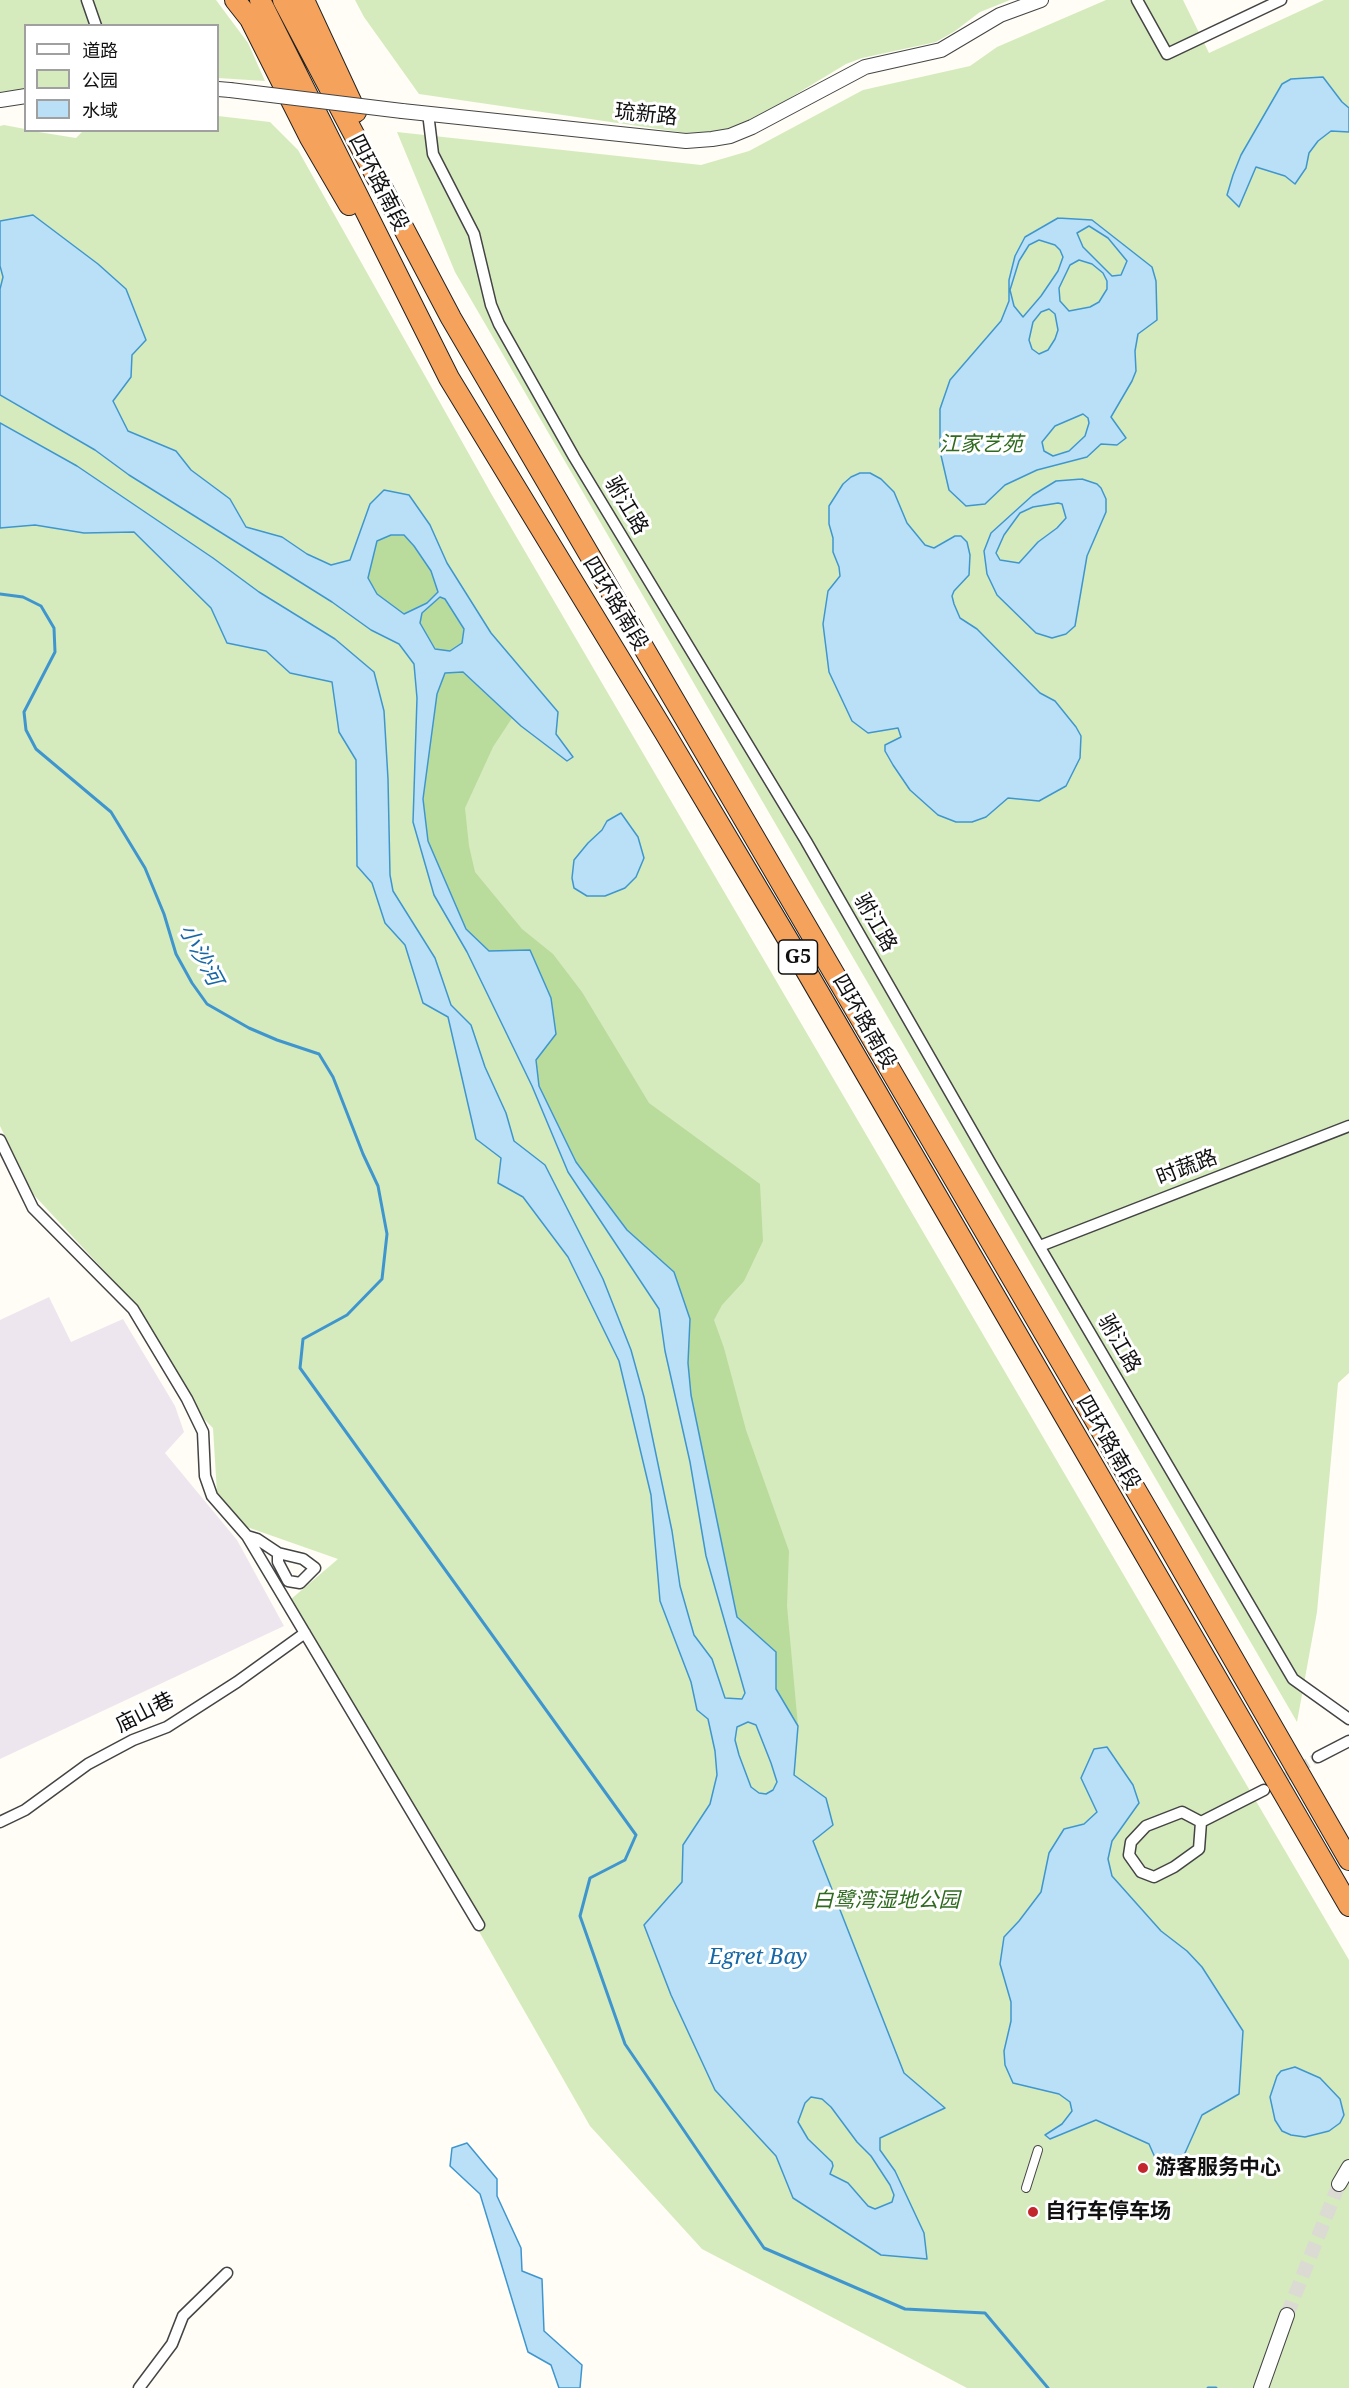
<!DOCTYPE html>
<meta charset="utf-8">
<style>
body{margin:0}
#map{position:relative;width:1349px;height:2388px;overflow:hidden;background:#fffdf5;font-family:"Noto Serif","Noto Sans SC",serif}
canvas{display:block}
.legend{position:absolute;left:24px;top:24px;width:195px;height:108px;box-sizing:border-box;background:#fff;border:2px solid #a0a0a0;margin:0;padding:8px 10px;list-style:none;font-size:18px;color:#111}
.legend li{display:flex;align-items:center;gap:12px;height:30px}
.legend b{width:30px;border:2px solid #a0a0a0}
</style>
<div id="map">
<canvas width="1349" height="2388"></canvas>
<ul class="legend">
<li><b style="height:8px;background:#fff"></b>道路</li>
<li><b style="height:16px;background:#d5ebbd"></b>公园</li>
<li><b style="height:16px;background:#b9e0f7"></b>水域</li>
</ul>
</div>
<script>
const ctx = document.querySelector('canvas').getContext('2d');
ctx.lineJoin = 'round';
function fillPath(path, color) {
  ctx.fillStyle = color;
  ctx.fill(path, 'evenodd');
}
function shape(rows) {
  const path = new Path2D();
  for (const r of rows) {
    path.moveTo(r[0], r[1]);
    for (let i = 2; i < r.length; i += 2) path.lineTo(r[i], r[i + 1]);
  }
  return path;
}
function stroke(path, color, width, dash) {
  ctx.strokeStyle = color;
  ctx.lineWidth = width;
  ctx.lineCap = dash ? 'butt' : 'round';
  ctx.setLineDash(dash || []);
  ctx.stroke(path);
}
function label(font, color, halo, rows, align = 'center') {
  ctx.font = font + ' "Noto Serif","Noto Sans SC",serif';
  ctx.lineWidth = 6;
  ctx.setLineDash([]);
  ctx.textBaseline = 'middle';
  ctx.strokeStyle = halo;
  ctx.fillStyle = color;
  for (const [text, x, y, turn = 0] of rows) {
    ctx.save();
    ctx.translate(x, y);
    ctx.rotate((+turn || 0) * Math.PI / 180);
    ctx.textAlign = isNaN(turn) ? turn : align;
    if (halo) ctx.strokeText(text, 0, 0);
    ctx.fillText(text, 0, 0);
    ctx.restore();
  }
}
const industrial = shape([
 [49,1297,71,1342,123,1319,175,1406,184,1432,165,1453,237,1540,284,1626,0,1759,0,1320]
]);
const green = shape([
 [0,0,216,0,248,43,265,81,218,78,218,26,26,26,25,89,0,92],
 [355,0,1010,0,980,12,955,31,936,42,862,58,846,64,750,122,731,129,714,132,686,133,419,94,364,17],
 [1106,0,1183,0,1209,53,1324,0,1349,0,1349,1373,1338,1383,1317,1612,1297,1722,455,272,397,132,701,165,749,151,863,90,970,66,997,47],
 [218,116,270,122,298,150,492,495,1349,1960,1349,2388,967,2388,702,2249,590,2126,290,1600,338,1559,247,1527,217,1493,213,1428,199,1414,139,1308,33,1194,0,1126,0,126,4,125,25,129,26,130,76,138,84,130,218,130]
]);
const forest = shape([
 [391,535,404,535,414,546,431,571,438,592,427,603,404,614,377,594,368,578,377,541],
 [440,597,445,599,464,629,462,643,450,651,436,649,420,623,422,613],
 [462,672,512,718,493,747,465,808,469,846,475,872,522,929,553,954,582,992,649,1103,760,1184,763,1241,744,1281,722,1305,714,1320,724,1348,746,1430,789,1551,787,1606,798,1726,776,1689,776,1652,737,1617,691,1395,688,1363,690,1319,674,1273,627,1230,576,1162,539,1086,536,1060,489,951,466,929,428,841,423,799,437,694,445,673]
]);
const water = shape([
 [1323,77,1342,102,1349,108,1349,132,1331,131,1318,141,1309,153,1306,168,1295,184,1285,176,1256,167,1239,207,1227,195,1233,175,1241,155,1282,84,1291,79,1323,77],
 [33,215,98,264,126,289,146,340,132,355,131,377,113,401,128,431,176,451,191,470,230,499,246,527,282,537,307,554,331,565,350,560,370,504,384,490,409,495,430,525,447,563,491,633,558,712,556,734,573,757,567,761,521,726,463,672,445,673,437,694,423,799,428,841,466,929,489,951,530,950,551,998,556,1034,536,1060,539,1086,576,1162,627,1230,674,1272,690,1319,688,1363,691,1395,737,1617,776,1652,776,1689,798,1726,794,1775,826,1798,833,1825,813,1841,904,2073,945,2108,880,2138,880,2150,895,2171,924,2233,927,2259,881,2255,793,2198,776,2156,715,2090,671,1995,644,1925,682,1882,683,1845,710,1804,717,1775,715,1751,708,1719,697,1710,691,1682,660,1601,651,1495,619,1361,568,1257,523,1197,498,1183,501,1158,476,1139,448,1017,423,1003,405,945,385,923,372,883,357,866,356,760,339,732,332,682,290,673,266,651,227,643,211,608,134,532,84,533,35,525,0,528,0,423,77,466,213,558,259,592,335,639,374,672,384,711,388,779,390,875,393,891,435,958,451,1005,471,1025,485,1067,506,1113,514,1141,545,1165,603,1279,631,1350,644,1397,672,1531,680,1586,694,1635,712,1659,725,1698,742,1699,745,1693,706,1556,690,1462,665,1351,659,1309,568,1172,532,1086,467,952,434,895,413,822,417,698,414,664,399,644,371,630,332,602,129,475,95,450,0,395,0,289,3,277,0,266,0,221,33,215],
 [391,535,404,535,414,546,431,571,438,592,427,603,404,614,377,594,368,578,377,541,391,535],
 [440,597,445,599,464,629,462,643,450,651,435,649,420,623,422,613,440,597],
 [748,1722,756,1725,771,1763,777,1782,773,1790,766,1794,759,1793,751,1787,739,1755,735,1740,737,1727,748,1722],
 [811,2097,822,2099,831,2107,857,2142,871,2156,890,2185,894,2195,892,2202,875,2209,868,2206,848,2183,830,2174,833,2166,832,2162,808,2139,798,2122,805,2103,811,2097],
 [1058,218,1092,220,1152,267,1156,281,1157,320,1138,334,1135,351,1136,371,1132,381,1111,417,1126,438,1117,445,1101,444,1087,457,1037,470,1005,485,985,504,966,506,949,490,940,451,940,409,950,380,1001,321,1009,301,1009,280,1015,256,1025,237,1058,218],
 [1089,226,1108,238,1127,261,1121,275,1112,276,1083,247,1077,233,1089,226],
 [1039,240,1055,245,1060,250,1063,257,1058,271,1041,296,1023,317,1014,306,1010,290,1019,261,1029,245,1039,240],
 [1079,260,1092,264,1103,273,1107,281,1107,289,1099,302,1090,307,1069,311,1060,301,1059,288,1070,265,1079,260],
 [1049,309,1055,314,1058,330,1055,339,1048,350,1039,354,1032,349,1029,340,1033,322,1041,312,1049,309],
 [1083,414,1088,418,1089,423,1085,436,1069,451,1053,456,1044,451,1042,442,1055,426,1083,414],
 [860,473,870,473,881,479,894,492,907,523,925,545,934,548,955,536,961,536,967,542,970,555,969,575,954,591,952,596,954,604,960,618,977,629,1040,693,1055,701,1076,727,1081,736,1080,758,1066,786,1039,801,1008,798,986,817,972,822,956,822,938,815,910,790,893,765,885,751,885,745,901,737,898,728,868,733,852,721,829,672,823,624,828,591,840,576,839,567,833,552,833,538,829,524,829,506,843,484,851,477,860,473],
 [1082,479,1097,484,1101,488,1106,499,1106,512,1087,556,1075,626,1066,634,1052,638,1036,633,997,595,987,574,984,551,991,533,1033,495,1056,481,1082,479],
 [1058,503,1062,504,1066,518,1057,528,1038,542,1019,563,1000,560,996,553,1004,535,1020,513,1033,507,1058,503],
 [621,813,638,837,644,858,636,877,625,888,605,896,587,896,574,888,572,878,574,860,588,843,602,830,607,821,621,813],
 [1107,1747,1133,1785,1139,1803,1112,1841,1108,1859,1112,1876,1161,1931,1187,1951,1202,1967,1243,2031,1239,2094,1202,2115,1185,2153,1169,2175,1157,2162,1149,2144,1096,2120,1050,2139,1045,2135,1062,2124,1072,2111,1070,2102,1059,2094,1013,2083,1005,2065,1004,2051,1011,2021,1011,2002,1000,1964,1004,1937,1019,1921,1041,1892,1049,1853,1064,1829,1084,1824,1097,1812,1081,1778,1094,1749,1107,1747],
 [1295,2067,1320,2078,1340,2099,1344,2115,1340,2123,1329,2131,1305,2137,1291,2135,1282,2131,1275,2120,1270,2097,1277,2076,1281,2071,1295,2067],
 [467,2143,497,2179,497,2196,521,2248,522,2271,542,2279,544,2331,582,2365,580,2388,559,2388,551,2365,528,2352,480,2194,450,2166,452,2148,467,2143]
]);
const stream = shape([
 [0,594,23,597,41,606,54,628,55,652,24,712,26,730,36,749,111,812,145,868,164,914,176,954,192,983,207,1004,249,1028,277,1040,319,1054,333,1077,363,1154,378,1186,387,1234,382,1279,347,1315,303,1339,300,1368,636,1835,625,1860,590,1878,580,1916,625,2044,764,2248,905,2309,985,2313,1048,2388],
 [1208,2388,1216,2388]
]);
const minorTunnel = shape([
 [1274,1784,1318,1757]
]);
const tertiaryTunnel = shape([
 [1287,2315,1339,2184]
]);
const pedestrian = shape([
 [1026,2188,1038,2150]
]);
const minor = shape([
 [87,0,96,26],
 [1137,0,1167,54,1281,0],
 [428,113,433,154,474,234,491,305,499,324,574,457,806,841,991,1164,1293,1679,1349,1719],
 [0,1140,33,1208,133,1309,187,1399,203,1432,205,1476,212,1496,247,1536,479,1925],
 [1040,1246,1349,1126],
 [247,1536,257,1539,278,1553,303,1559,315,1568,300,1583,288,1581,278,1562,278,1553],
 [1318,1757,1349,1741],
 [0,1822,25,1810,88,1764,133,1740,167,1727,237,1682,305,1633],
 [1201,1822,1199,1849,1174,1867,1154,1877,1141,1872,1129,1855,1131,1842,1146,1826,1182,1812,1201,1822,1264,1790],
 [139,2388,172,2344,183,2316,227,2273]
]);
const tertiary = shape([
 [218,89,230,90],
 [0,100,26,96],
 [402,111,686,141,712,139,730,136,752,127,865,67,941,50,1000,15,1041,0],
 [1339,2184,1349,2167],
 [1261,2388,1287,2315]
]);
const motorway = shape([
 [235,0,250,19,310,138,349,205],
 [260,0,449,378,665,733,790,943,1349,1906],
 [283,0,451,318,1161,1533,1349,1860],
 [304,0,356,112]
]);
const tertiaryBridge = shape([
 [230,90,402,111]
]);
const markers = [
 [1143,2168,6,"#c4262e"],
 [1033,2212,6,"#c4262e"]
];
const shields = [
 [798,957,39]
];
const shieldNames = [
 ["G5",798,957]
];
const streetNames = [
 ["琉新路",646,115,6],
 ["四环路南段",378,183,63],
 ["驸江路",626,506,59],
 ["四环路南段",615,604,59],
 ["驸江路",875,923,60],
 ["四环路南段",864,1022,60],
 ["时蔬路",1187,1168,-21],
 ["驸江路",1119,1344,60],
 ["四环路南段",1108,1443,60],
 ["庙山巷",145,1713,-27]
];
const parkNames = [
 ["江家艺苑",981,445],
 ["白鹭湾湿地公园",886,1901]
];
const poiNames = [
 ["游客服务中心",1155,2168],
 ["自行车停车场",1045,2212]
];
const waterNames = [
 ["小沙河",200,955,62],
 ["Egret Bay",758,1958]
];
fillPath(industrial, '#eee6ef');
fillPath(green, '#d5ebbd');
fillPath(forest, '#b9dc9c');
fillPath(water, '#b9e0f7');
stroke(water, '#3f96cf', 1.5);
stroke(stream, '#3f96cf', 3);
stroke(minorTunnel, '#dbdad3', 10, [10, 5]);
stroke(tertiaryTunnel, '#dbdad3', 14, [14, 7]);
stroke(pedestrian, '#444', 10);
stroke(minor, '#444', 13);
stroke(tertiary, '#444', 16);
stroke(motorway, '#222', 22);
stroke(pedestrian, '#fff', 8);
stroke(minor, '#fff', 10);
stroke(tertiary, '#fff', 14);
stroke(motorway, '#f5a25d', 20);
stroke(tertiaryBridge, '#444', 16, []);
stroke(tertiaryBridge, '#fff', 14);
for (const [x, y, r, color] of markers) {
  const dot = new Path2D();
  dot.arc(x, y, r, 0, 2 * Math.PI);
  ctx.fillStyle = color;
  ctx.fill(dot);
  stroke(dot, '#fff', 2);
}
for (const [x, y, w] of shields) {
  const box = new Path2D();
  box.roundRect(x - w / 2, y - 17, w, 34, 4.5);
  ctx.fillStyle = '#fff';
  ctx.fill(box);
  stroke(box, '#111', 1.5);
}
label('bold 20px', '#111', null, shieldNames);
label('21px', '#111', '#fff', streetNames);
label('italic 21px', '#2f6b1f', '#fff', parkNames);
label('bold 21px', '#111', '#fff', poiNames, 'left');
label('italic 22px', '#1768a6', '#fff', waterNames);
</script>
